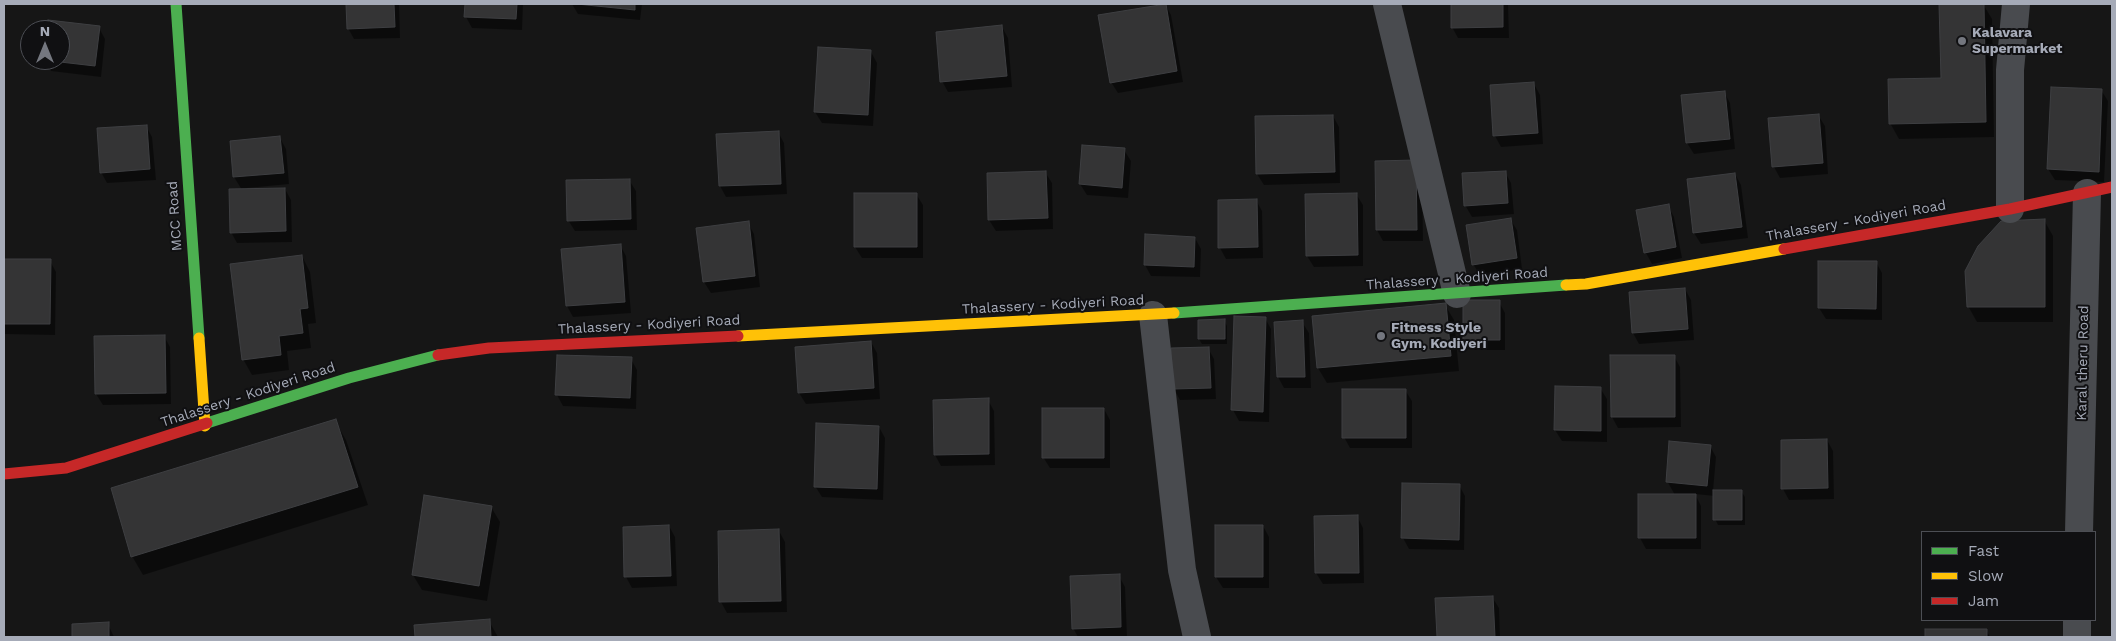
<!DOCTYPE html>
<style>
body{margin:0}
#map{position:relative;width:2116px;height:641px;overflow:hidden;background:#161616;font-family:"Work Sans",sans-serif}
canvas{display:block}
.frame{position:absolute;inset:0;border:5px solid #a6abb8;pointer-events:none}
.legend{position:absolute;left:1921px;top:531px;width:175px;height:90px;box-sizing:border-box;background:#101012;border:1px solid #4c4e54;margin:0;padding:6px 9px;list-style:none;font-size:15px;color:#a6abb8}
.legend li{display:flex;align-items:center;gap:10px;height:25px}
.legend b{width:25px;border:1px solid #4c4e54}
.north{position:absolute;left:20px;top:20px;width:50px;height:50px;box-sizing:border-box;background:#101012;border:1px solid #4c4e54;border-radius:50%;rotate:0deg;font-size:14px;font-weight:700;line-height:20px;text-align:center;color:#a6abb8}
.north::after{content:'';display:block;margin:auto;width:18px;height:22px;background:#74777f;clip-path:polygon(50% 0,100% 100%,50% 72%,0 100%)}
</style>
<div id="map">
<canvas width="2116" height="641"></canvas>
<div class="frame"></div>
<ul class="legend">
<li><b style="height:6px;background:#4caf50"></b>Fast</li>
<li><b style="height:6px;background:#ffc107"></b>Slow</li>
<li><b style="height:6px;background:#c62828"></b>Jam</li>
</ul>
<div class="north">N</div>
</div>
<script>
const ctx = document.querySelector('canvas').getContext('2d');
ctx.lineJoin = 'round';
function fillPath(path, color) {
  ctx.fillStyle = color;
  ctx.fill(path, 'evenodd');
}
function shape(rows) {
  const path = new Path2D();
  for (const r of rows) {
    path.moveTo(r[0], r[1]);
    for (let i = 2; i < r.length; i += 2) path.lineTo(r[i], r[i + 1]);
  }
  return path;
}
function stroke(path, color, width, dash) {
  ctx.strokeStyle = color;
  ctx.lineWidth = width;
  ctx.lineCap = dash ? 'butt' : 'round';
  ctx.setLineDash(dash || []);
  ctx.stroke(path);
}
function label(font, color, halo, rows, align = 'center') {
  ctx.font = font + ' "Work Sans",sans-serif';
  ctx.lineWidth = 4;
  ctx.setLineDash([]);
  ctx.textBaseline = 'middle';
  ctx.strokeStyle = halo;
  ctx.fillStyle = color;
  for (const [text, x, y, turn = 0] of rows) {
    ctx.save();
    ctx.translate(x, y);
    ctx.rotate((+turn || 0) * Math.PI / 180);
    ctx.textAlign = isNaN(turn) ? turn : align;
    if (halo) ctx.strokeText(text, 0, 0);
    ctx.fillText(text, 0, 0);
    ctx.restore();
  }
}
const shadow = shape([
 [347,4,399,4,400,38,354,39,348,28],
 [466,4,523,4,522,30,472,28,466,17],
 [572,4,642,4,640,20,578,14],
 [1165,4,1171,15,1183,82,1118,93,1111,82],
 [1452,4,1508,4,1509,38,1458,38,1452,27],
 [1983,4,1992,19,1994,137,1899,139,1890,123,1942,79,1940,5],
 [1002,27,1008,38,1012,87,948,92,942,81],
 [99,28,105,39,101,77,51,71,45,60,60,60,60,30,49,30],
 [819,48,871,52,877,63,873,126,822,123,815,112],
 [1534,84,1540,95,1543,144,1501,147,1495,136,1491,86],
 [2101,90,2108,101,2104,182,2055,180,2048,169],
 [1724,92,1730,103,1735,149,1694,154,1687,143],
 [1818,115,1825,126,1828,174,1780,178,1774,167],
 [1333,116,1339,127,1340,183,1264,185,1257,174],
 [146,126,152,137,156,180,107,183,101,172],
 [778,132,784,143,787,194,726,197,720,186,717,135],
 [280,138,286,149,289,184,247,188,247,190,285,189,291,200,292,242,237,243,231,232,242,190,234,177,231,142],
 [1124,150,1131,161,1128,198,1087,195,1080,184],
 [1376,162,1422,173,1423,241,1383,241,1377,230],
 [1045,172,1052,183,1053,229,996,231,989,220],
 [1505,172,1511,183,1514,214,1472,217,1465,205],
 [1735,174,1741,185,1748,238,1701,244,1694,233],
 [629,180,636,191,637,230,575,231,568,220],
 [855,194,916,194,923,205,923,258,862,258,855,247],
 [1356,194,1363,205,1363,266,1314,267,1307,256],
 [1256,200,1262,211,1263,258,1226,259,1220,248],
 [1668,206,1674,217,1682,258,1652,264,1646,253,1637,211],
 [1510,219,1517,230,1522,269,1480,275,1473,264],
 [2044,220,2053,236,2053,322,1977,322,1968,306],
 [748,223,754,234,760,287,711,293,704,282],
 [1195,238,1201,249,1200,277,1151,276,1145,265],
 [620,245,626,256,631,313,573,317,567,306],
 [302,256,310,272,316,323,308,324,311,348,287,351,289,370,252,375,243,359],
 [4,260,50,261,56,272,55,335,4,334],
 [1820,262,1876,262,1882,273,1882,320,1826,319,1819,308],
 [1685,289,1691,300,1694,340,1639,344,1633,333],
 [1499,302,1505,313,1505,350,1471,350,1464,339],
 [1445,305,1454,320,1459,371,1327,383,1318,368],
 [1265,318,1271,329,1269,422,1239,421,1233,410],
 [1224,320,1227,326,1227,344,1202,344,1199,339],
 [1302,322,1309,333,1311,388,1284,388,1278,377],
 [164,336,170,347,171,404,103,405,96,394,95,337],
 [871,342,877,353,880,399,806,404,799,393],
 [1208,348,1214,359,1216,399,1180,400,1174,389],
 [1674,356,1680,367,1681,427,1618,428,1612,417],
 [631,359,637,370,636,409,563,406,557,395],
 [1600,388,1607,399,1607,442,1562,441,1555,430],
 [1405,390,1412,401,1412,448,1350,448,1344,437],
 [988,400,994,411,995,465,941,466,935,455,934,401],
 [1104,409,1110,420,1110,468,1050,468,1043,457],
 [335,421,346,440,368,505,143,575,132,556],
 [879,427,885,438,883,500,822,497,815,486],
 [1827,440,1833,451,1834,499,1789,500,1783,489],
 [1710,446,1716,457,1713,491,1741,491,1745,497,1745,525,1718,525,1715,519,1715,496,1695,494,1701,506,1701,549,1646,549,1640,538,1675,495,1667,481],
 [1459,485,1465,496,1464,550,1409,549,1403,538],
 [491,507,500,522,487,601,422,590,413,575],
 [1357,516,1363,528,1364,583,1323,584,1316,573],
 [669,526,675,537,677,586,632,588,626,577],
 [1263,526,1269,537,1269,588,1223,588,1216,577],
 [779,531,785,542,787,612,727,613,721,602,719,532],
 [1119,576,1125,587,1127,637,1078,637,1073,628],
 [1492,597,1499,608,1500,637,1438,637,1436,599],
 [489,621,498,637,416,637,415,626],
 [108,624,114,637,73,637,73,625],
 [1926,630,1986,630,1990,637,1926,637]
]);
const building = shape([
 [346,4,394,4,395,27,347,29,346,4],
 [465,4,517,4,516,19,464,17,465,4],
 [577,4,635,4,635,10,577,4],
 [1166,4,1177,71,1110,83,1098,15,1166,4],
 [1451,4,1503,4,1503,27,1451,28,1451,4],
 [1939,4,1984,4,1986,122,1889,124,1888,79,1941,78,1939,4],
 [48,20,100,26,95,66,43,60,60,60,60,30,47,30,48,20],
 [1002,25,1007,76,940,82,936,32,1002,25],
 [818,47,871,50,868,115,814,112,818,47],
 [1534,82,1538,133,1493,136,1490,85,1534,82],
 [2051,87,2102,89,2099,172,2047,169,2051,87],
 [1725,91,1730,139,1686,143,1681,95,1725,91],
 [1819,114,1823,163,1772,167,1768,118,1819,114],
 [1333,115,1335,172,1256,174,1255,116,1333,115],
 [147,125,150,169,100,173,97,128,147,125],
 [779,131,781,184,719,186,716,134,779,131],
 [280,136,284,173,233,177,230,141,280,136],
 [1082,145,1125,148,1122,188,1079,184,1082,145],
 [1416,160,1417,230,1376,230,1375,161,1416,160],
 [1046,171,1048,218,988,220,987,173,1046,171],
 [1506,171,1508,203,1464,206,1462,173,1506,171],
 [1735,173,1742,227,1693,233,1687,179,1735,173],
 [630,179,631,219,567,221,566,180,630,179],
 [285,188,286,231,230,233,229,189,285,188],
 [854,193,917,193,917,247,854,247,854,193],
 [1357,193,1358,255,1306,256,1305,194,1357,193],
 [1257,199,1258,247,1218,248,1218,200,1257,199],
 [1669,204,1676,247,1644,253,1636,210,1669,204],
 [1511,218,1517,258,1472,265,1466,225,1511,218],
 [2045,219,2045,307,1967,307,1965,271,1978,246,2001,221,2045,219],
 [749,221,755,276,703,282,696,228,749,221],
 [1145,234,1195,237,1194,267,1144,265,1145,234],
 [621,244,625,302,566,306,561,249,621,244],
 [302,255,308,308,300,309,303,333,279,336,281,355,242,360,230,264,302,255],
 [4,259,51,259,50,324,4,324,4,259],
 [1818,261,1877,261,1876,309,1818,308,1818,261],
 [1685,288,1688,329,1632,333,1629,292,1685,288],
 [1463,300,1500,300,1500,340,1463,340,1463,300],
 [1446,303,1451,356,1317,368,1312,316,1446,303],
 [1234,316,1266,317,1263,412,1231,410,1234,316],
 [1225,319,1225,339,1198,339,1198,320,1225,319],
 [1303,320,1305,377,1277,377,1274,322,1303,320],
 [165,335,166,393,95,394,94,336,165,335],
 [871,341,874,388,798,393,795,347,871,341],
 [1209,347,1211,388,1173,389,1171,348,1209,347],
 [557,355,632,357,630,398,555,395,557,355],
 [1610,355,1675,355,1675,417,1611,417,1610,355],
 [1555,386,1601,387,1601,431,1554,430,1555,386],
 [1342,389,1406,389,1406,438,1342,438,1342,389],
 [989,398,989,454,934,455,933,400,989,398],
 [1042,408,1104,408,1104,458,1042,458,1042,408],
 [336,419,358,487,131,557,111,488,336,419],
 [816,423,879,426,877,489,814,487,816,423],
 [1827,439,1828,488,1781,489,1781,440,1827,439],
 [1669,441,1711,445,1707,486,1666,482,1669,441],
 [1402,483,1460,484,1459,540,1401,538,1402,483],
 [1713,490,1742,490,1742,520,1713,520,1713,490],
 [1638,494,1696,494,1696,538,1638,538,1638,494],
 [424,495,492,506,479,586,412,575,424,495],
 [1358,515,1359,573,1315,573,1314,516,1358,515],
 [669,525,671,576,624,577,623,527,669,525],
 [1215,525,1263,525,1263,577,1215,577,1215,525],
 [779,529,781,601,719,602,718,531,779,529],
 [1120,574,1121,627,1072,629,1070,576,1120,574],
 [1493,596,1495,637,1437,637,1435,598,1493,596],
 [490,619,491,637,415,637,414,625,490,619],
 [109,622,109,637,72,637,72,624,109,622],
 [1925,629,1987,629,1987,637,1925,637,1925,629]
]);
const street = shape([
 [1387,4,1457,294],
 [2010,209,2010,70,2016,4],
 [1153,315,1182,570,1197,637],
 [2079,532,2087,193],
 [2077,637,2077,620]
]);
const fast = shape([
 [176,4,199,338],
 [1174,313,1566,285],
 [207,423,349,378,438,355]
]);
const slow = shape([
 [1566,285,1586,284,1784,249],
 [738,336,1174,313],
 [199,338,205,426]
]);
const jam = shape([
 [1784,249,2010,209,2112,187],
 [438,355,489,348,738,336],
 [4,474,66,468,207,423]
]);
const markers = [
 [1962,41,5,"#74777f"],
 [1381,336,5,"#74777f"]
];
const poiNames = [
 ["Kalavara",1972,33],
 ["Supermarket",1972,49],
 ["Fitness Style",1391,328],
 ["Gym, Kodiyeri",1391,344]
];
const streetNames = [
 ["MCC Road",175,216,-94],
 ["Thalassery - Kodiyeri Road",1856,221,-10],
 ["Thalassery - Kodiyeri Road",1457,279,-4],
 ["Thalassery - Kodiyeri Road",1053,305,-3],
 ["Thalassery - Kodiyeri Road",649,325,-3],
 ["Karal theru Road",2083,363,-89],
 ["Thalassery - Kodiyeri Road",248,395,-18]
];
fillPath(shadow, '#0007');
fillPath(building, '#343435');
stroke(building, '#3e3f42', 1);
stroke(street, '#494b4f', 28);
stroke(fast, '#4caf50', 11);
stroke(slow, '#ffc107', 11);
stroke(jam, '#c62828', 11);
for (const [x, y, r, color] of markers) {
  const dot = new Path2D();
  dot.arc(x, y, r, 0, 2 * Math.PI);
  ctx.fillStyle = color;
  ctx.fill(dot);
  stroke(dot, '#101012', 2);
}
label('bold 14px', '#a6abb8', '#101012', poiNames, 'left');
label('14px', '#a6abb8', '#101012', streetNames);
</script>
